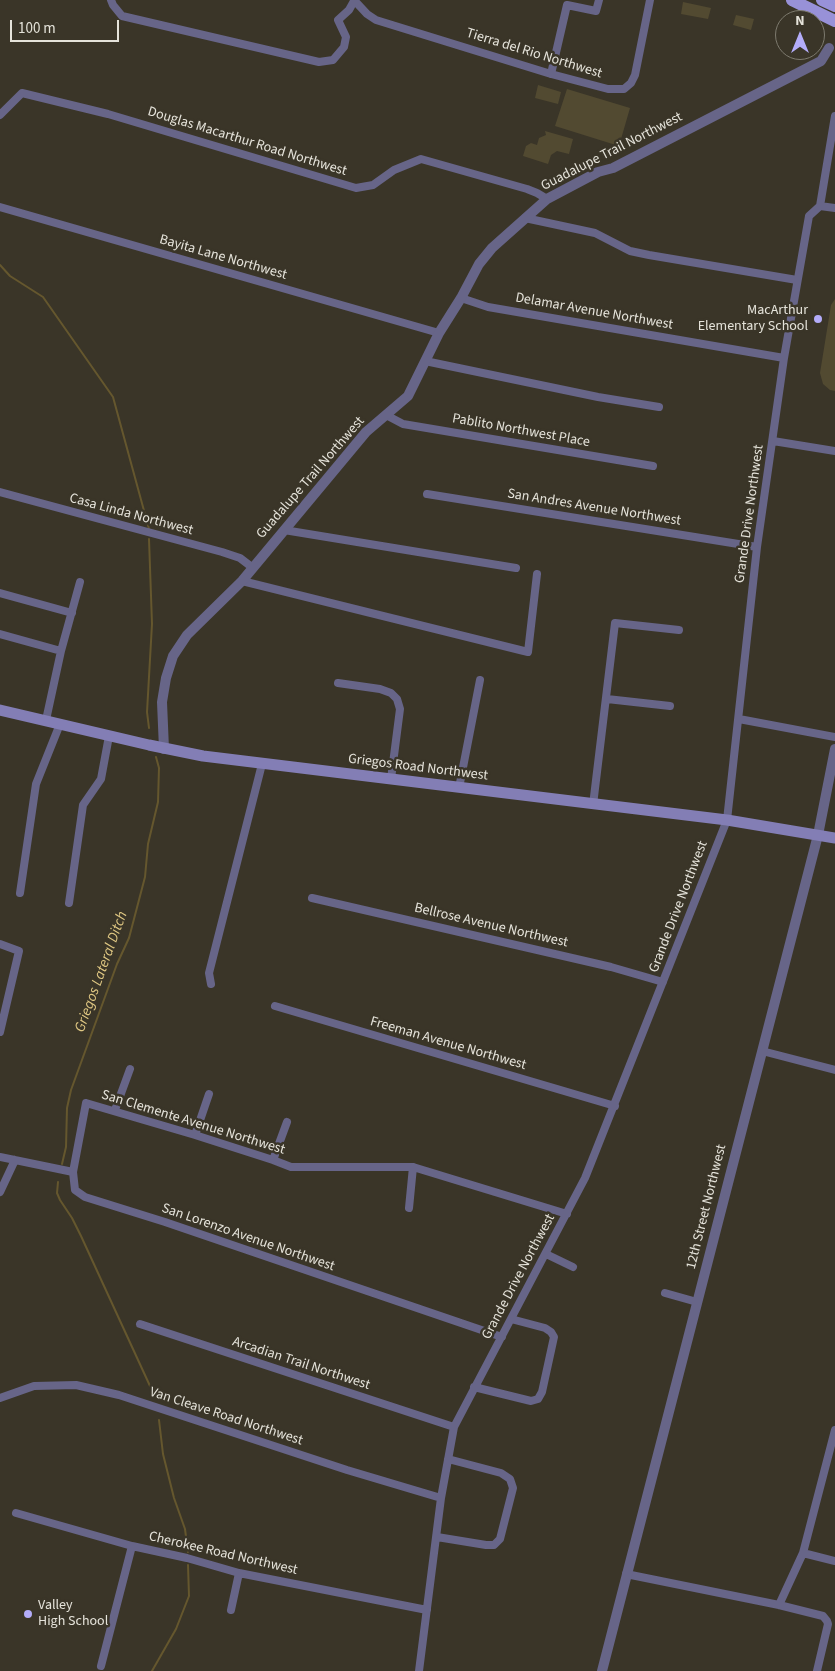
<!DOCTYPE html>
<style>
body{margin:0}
#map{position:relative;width:835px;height:1671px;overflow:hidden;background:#3a3528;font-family:"Source Sans 3",sans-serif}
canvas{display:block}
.north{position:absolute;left:775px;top:10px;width:50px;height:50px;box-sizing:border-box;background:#3a3528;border:1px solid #7e7b6f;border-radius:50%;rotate:0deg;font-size:14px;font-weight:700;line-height:20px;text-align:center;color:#e5e3da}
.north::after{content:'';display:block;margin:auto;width:18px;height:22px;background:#b3acf9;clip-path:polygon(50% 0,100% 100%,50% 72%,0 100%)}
.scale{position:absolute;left:10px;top:20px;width:109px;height:22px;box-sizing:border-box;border:2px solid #e5e3da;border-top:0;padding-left:6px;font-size:15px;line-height:18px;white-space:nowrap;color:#e5e3da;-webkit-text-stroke:4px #3a3528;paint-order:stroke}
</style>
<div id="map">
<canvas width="835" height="1671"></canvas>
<div class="north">N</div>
<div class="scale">100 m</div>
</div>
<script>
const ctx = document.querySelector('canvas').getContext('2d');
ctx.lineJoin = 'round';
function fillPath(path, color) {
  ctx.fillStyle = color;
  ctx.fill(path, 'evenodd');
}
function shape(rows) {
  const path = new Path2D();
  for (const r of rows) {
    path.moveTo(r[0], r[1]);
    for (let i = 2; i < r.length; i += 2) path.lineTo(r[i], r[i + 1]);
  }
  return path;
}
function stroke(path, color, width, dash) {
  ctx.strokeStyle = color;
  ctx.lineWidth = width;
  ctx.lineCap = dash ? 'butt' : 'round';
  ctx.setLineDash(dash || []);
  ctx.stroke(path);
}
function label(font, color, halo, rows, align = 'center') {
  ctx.font = font + ' "Source Sans 3",sans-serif';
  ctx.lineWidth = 5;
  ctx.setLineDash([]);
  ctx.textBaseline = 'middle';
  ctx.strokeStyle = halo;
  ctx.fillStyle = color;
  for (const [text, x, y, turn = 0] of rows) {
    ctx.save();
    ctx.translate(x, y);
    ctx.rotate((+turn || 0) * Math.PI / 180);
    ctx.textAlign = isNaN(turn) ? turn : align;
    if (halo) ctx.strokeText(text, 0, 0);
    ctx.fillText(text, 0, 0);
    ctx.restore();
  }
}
const green = shape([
 [683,2,711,8,708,19,681,14],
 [736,15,754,19,751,30,733,25],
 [538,85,561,92,558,104,535,98],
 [567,89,630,108,619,146,555,126],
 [545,131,573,139,569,154,557,151,551,155,548,164,523,156,526,146,531,143,537,145,539,138,546,135],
 [835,299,835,391,830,390,823,384,820,373,831,305]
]);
const stream = shape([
 [0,265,10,276,43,297,113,397,149,529],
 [149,728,147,712,152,624,149,539],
 [62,1164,66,1147,67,1108,71,1090,117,964,129,938,145,877,148,844,158,802,159,768,156,757],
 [58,1182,57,1193,60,1200,72,1218,81,1236,150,1386],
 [159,1420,163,1454,174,1498,185,1529,188,1552],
 [152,1671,176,1629,189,1596,188,1565]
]);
const minor = shape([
 [111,0,113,5,122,16,319,62,333,60,344,47,346,37,338,20,349,10,354,1],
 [354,0,367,14,376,20,551,74,608,89,624,89,631,83,635,75,650,0],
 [551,74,567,5,596,11,599,0],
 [0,115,22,93,108,114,356,188,373,185,394,170,421,159,527,189,537,193,547,199],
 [820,206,835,208],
 [0,207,439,333],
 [525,218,595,233,630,251,649,255,797,280],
 [461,298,488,307,784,358],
 [425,361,598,397,659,407],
 [386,415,403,424,653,466],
 [773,441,835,451],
 [0,492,222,552,240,558,253,568],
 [427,494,757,547],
 [284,530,516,568],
 [242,581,528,652,537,574],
 [0,593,72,613],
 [0,634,61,651],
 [338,683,380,689,391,693,397,699,400,709,391,779],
 [607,699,670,706],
 [739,719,835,737],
 [46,720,61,651,80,582],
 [459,788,480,680],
 [593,805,615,623,679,630],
 [20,893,36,784,60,724],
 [312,898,611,967,663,982],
 [69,903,83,805,101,779,109,736],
 [0,944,19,951,0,1032],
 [211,984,209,973,262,764],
 [275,1006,615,1106],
 [762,1051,835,1070],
 [115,1110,130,1069],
 [195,1135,209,1094],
 [0,1157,73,1172,75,1190,85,1197,165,1222,502,1337],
 [273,1160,287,1122],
 [73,1172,86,1103,195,1135,273,1160,291,1167,413,1167,567,1214],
 [0,1192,15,1160],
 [409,1208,413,1167],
 [546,1254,573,1267],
 [665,1293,697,1302],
 [140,1324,454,1427],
 [474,1387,531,1401,538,1399,542,1392,554,1337,551,1332,545,1328,511,1319],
 [0,1398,34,1386,76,1385,119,1395,347,1470,441,1498],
 [16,1513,132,1546,187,1558,239,1573,427,1610],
 [437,1537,486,1545,494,1545,500,1539,513,1488,510,1479,501,1473,448,1459],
 [803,1553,835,1561],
 [626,1574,779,1605,823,1616,827,1621,828,1624,817,1671],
 [779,1605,803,1553,835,1430],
 [231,1610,239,1573],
 [101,1666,132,1546],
 [419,1671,441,1498,454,1427,585,1178,727,820,757,547,784,358,809,216,820,206,835,116]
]);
const tertiary = shape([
 [164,749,162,702,166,678,173,656,187,635,242,581,366,432,408,396,439,333,461,298,479,264,492,248,547,199,598,172,613,168,821,61,829,48],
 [602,1671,818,835,835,749]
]);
const secondary = shape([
 [0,710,149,745,203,756,727,820,835,838]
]);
const primary = shape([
 [792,0,835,21],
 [822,0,835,6]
]);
const markers = [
 [818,319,5,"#b3acf9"],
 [28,1614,5,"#b3acf9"]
];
const streetNames = [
 ["Tierra del Rio Northwest",534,54,17],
 ["Douglas Macarthur Road Northwest",247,142,17],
 ["Guadalupe Trail Northwest",612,152,-27],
 ["Bayita Lane Northwest",223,258,16],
 ["Delamar Avenue Northwest",594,312,10],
 ["Pablito Northwest Place",521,431,10],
 ["Guadalupe Trail Northwest",311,478,-49],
 ["San Andres Avenue Northwest",594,508,9],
 ["Grande Drive Northwest",750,514,-82],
 ["Casa Linda Northwest",131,515,15],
 ["Griegos Road Northwest",418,768,7],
 ["Grande Drive Northwest",679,907,-69],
 ["Bellrose Avenue Northwest",491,926,13],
 ["Freeman Avenue Northwest",448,1044,16],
 ["San Clemente Avenue Northwest",193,1123,17],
 ["12th Street Northwest",707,1207,-76],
 ["San Lorenzo Avenue Northwest",248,1238,19],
 ["Grande Drive Northwest",519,1277,-62],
 ["Arcadian Trail Northwest",301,1364,18],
 ["Van Cleave Road Northwest",226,1417,18],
 ["Cherokee Road Northwest",223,1554,13]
];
const poiNames = [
 ["MacArthur",808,311],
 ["Elementary School",808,327],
 ["Valley",38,1606,"left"],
 ["High School",38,1622,"left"]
];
const waterNames = [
 ["Griegos Lateral Ditch",102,972,-70]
];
fillPath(green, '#524a31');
stroke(stream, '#65572e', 2);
stroke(minor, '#676588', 8);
stroke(tertiary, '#676588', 10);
stroke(secondary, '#837eb5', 11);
stroke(primary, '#9891d8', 12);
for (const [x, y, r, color] of markers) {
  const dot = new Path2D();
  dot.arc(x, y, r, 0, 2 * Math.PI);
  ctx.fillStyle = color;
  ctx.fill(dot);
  stroke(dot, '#3a3528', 2);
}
label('14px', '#e5e3da', '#3a3528', streetNames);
label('14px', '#e5e3da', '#3a3528', poiNames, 'right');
label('italic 15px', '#e0c883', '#3a3528', waterNames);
</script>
